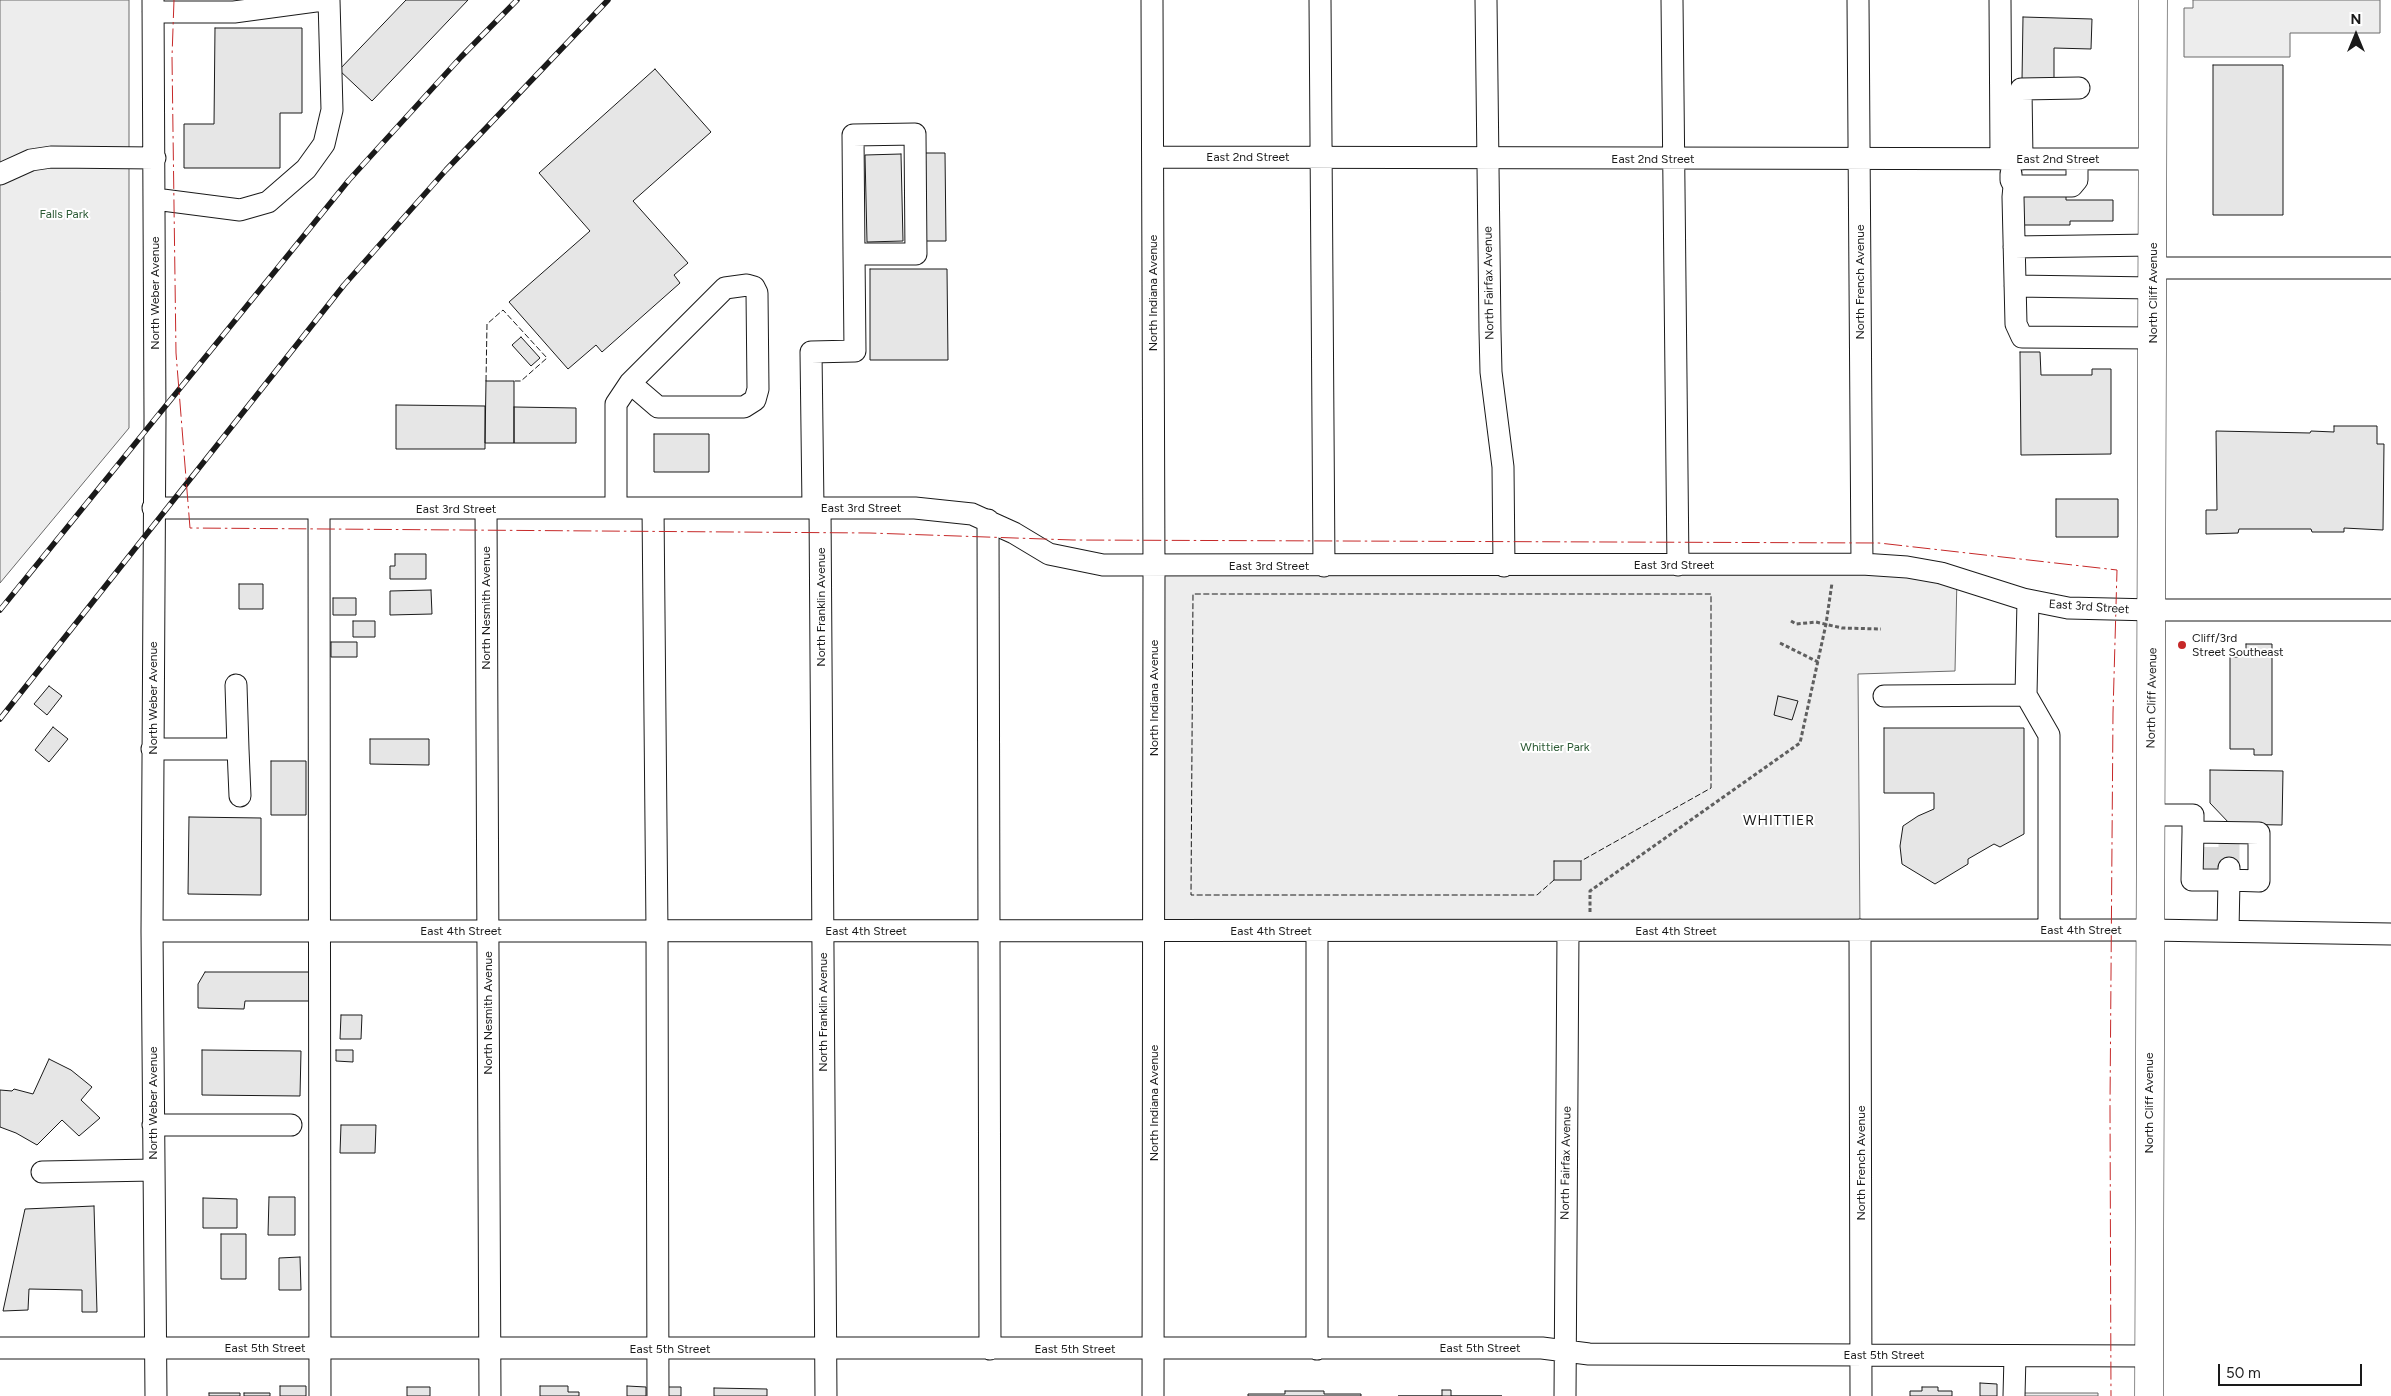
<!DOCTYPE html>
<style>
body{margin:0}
#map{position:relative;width:2391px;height:1396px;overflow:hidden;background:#fff;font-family:Figtree,sans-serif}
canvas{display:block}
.north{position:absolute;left:2331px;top:10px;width:50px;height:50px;-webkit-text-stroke:4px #fff;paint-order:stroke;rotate:0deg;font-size:14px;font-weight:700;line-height:20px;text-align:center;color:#1a1a1a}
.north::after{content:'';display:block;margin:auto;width:18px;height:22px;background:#1a1a1a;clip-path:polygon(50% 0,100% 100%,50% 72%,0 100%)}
.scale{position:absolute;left:2218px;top:1364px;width:144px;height:22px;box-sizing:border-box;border:2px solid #1a1a1a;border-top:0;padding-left:6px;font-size:15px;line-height:18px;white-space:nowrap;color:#1a1a1a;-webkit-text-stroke:4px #fff;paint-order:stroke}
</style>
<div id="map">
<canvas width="2391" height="1396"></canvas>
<div class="north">N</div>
<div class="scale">50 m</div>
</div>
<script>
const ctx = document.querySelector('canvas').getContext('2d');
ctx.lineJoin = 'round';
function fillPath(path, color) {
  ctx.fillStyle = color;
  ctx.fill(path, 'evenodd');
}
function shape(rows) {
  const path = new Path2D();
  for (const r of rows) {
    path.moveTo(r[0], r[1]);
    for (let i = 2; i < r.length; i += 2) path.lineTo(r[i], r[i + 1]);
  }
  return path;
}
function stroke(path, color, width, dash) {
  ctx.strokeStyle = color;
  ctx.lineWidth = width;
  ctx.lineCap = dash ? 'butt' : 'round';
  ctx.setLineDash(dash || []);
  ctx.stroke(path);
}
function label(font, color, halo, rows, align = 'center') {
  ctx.font = font + ' Figtree,sans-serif';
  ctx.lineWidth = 4;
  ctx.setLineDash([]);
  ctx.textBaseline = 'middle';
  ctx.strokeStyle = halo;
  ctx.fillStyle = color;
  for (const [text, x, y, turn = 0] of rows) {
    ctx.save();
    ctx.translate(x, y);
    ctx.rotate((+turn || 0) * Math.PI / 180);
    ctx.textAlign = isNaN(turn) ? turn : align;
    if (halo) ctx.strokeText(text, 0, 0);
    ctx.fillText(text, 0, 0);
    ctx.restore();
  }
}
const built = shape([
 [0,0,129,0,129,428,0,583,0,0],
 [2193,0,2380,0,2380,33,2290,33,2290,57,2184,57,2184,8,2193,8,2193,0],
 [1862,564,1957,577,1955,671,1858,674,1860,930,1154,931,1154,566,1862,564],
 [2004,1393,2098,1393,2098,1396,2004,1396,2004,1393]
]);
const building = shape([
 [406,0,468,0,372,101,339,70,406,0],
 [2023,17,2092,19,2091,49,2054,48,2054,80,2022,80,2023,17],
 [215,28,302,28,302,113,280,113,280,168,184,168,184,124,214,124,215,28],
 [2213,65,2283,65,2283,215,2213,215,2213,65],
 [655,69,711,132,633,201,688,263,674,275,680,283,602,352,596,345,568,369,509,302,590,231,539,173,655,69],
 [924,153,945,153,946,241,925,241,924,153],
 [901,154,903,241,867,242,865,155,901,154],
 [2020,194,2066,194,2066,200,2113,200,2113,221,2070,221,2070,225,2020,225,2020,194],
 [870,269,947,269,948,360,870,360,870,269],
 [521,337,540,358,531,366,512,345,521,337],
 [2020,352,2040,352,2041,375,2092,375,2092,369,2111,369,2111,454,2021,455,2020,352],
 [486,381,514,381,514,443,485,443,486,381],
 [396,405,485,406,485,449,396,449,396,405],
 [514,407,576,408,576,443,514,443,514,407],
 [2334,426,2377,426,2377,444,2384,444,2383,530,2344,528,2344,532,2312,532,2311,529,2239,529,2238,533,2206,534,2206,510,2217,510,2216,431,2310,433,2311,431,2334,432,2334,426],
 [654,434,709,434,709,472,654,472,654,434],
 [2056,499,2118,499,2118,537,2056,537,2056,499],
 [395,554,426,554,426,579,390,579,390,566,395,566,395,554],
 [239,584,263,584,263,609,239,609,239,584],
 [431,590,432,614,390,615,390,591,431,590],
 [333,598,356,598,356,615,333,615,333,598],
 [353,621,375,621,375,637,353,637,353,621],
 [331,642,357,642,357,657,331,657,331,642],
 [2246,644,2272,644,2272,755,2254,755,2254,749,2230,749,2230,657,2238,657,2238,650,2246,650,2246,644],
 [49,686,62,696,47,715,34,704,49,686],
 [1778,696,1798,701,1792,720,1774,715,1778,696],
 [53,727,68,739,49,762,35,750,53,727],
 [1884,728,2024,728,2024,834,2000,847,1994,844,1968,859,1968,864,1935,884,1902,864,1900,846,1903,826,1918,816,1934,809,1934,793,1884,793,1884,728],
 [370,739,429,739,429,765,370,764,370,739],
 [271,761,306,761,306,815,271,815,271,761],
 [2210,770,2283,771,2282,825,2230,824,2210,803,2210,770],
 [189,817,261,818,261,895,188,894,189,817],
 [1554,861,1581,861,1581,880,1554,880,1554,861],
 [205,972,311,972,311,1001,245,1001,244,1009,198,1008,198,984,205,972],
 [341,1015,362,1015,361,1039,340,1039,341,1015],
 [202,1050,301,1051,300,1096,202,1095,202,1050],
 [336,1050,353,1050,353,1062,336,1061,336,1050],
 [49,1059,71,1070,92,1087,81,1100,100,1118,79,1136,62,1120,37,1145,16,1133,0,1127,0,1090,12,1091,14,1089,33,1094,49,1059],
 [341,1125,376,1125,375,1153,340,1153,341,1125],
 [269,1197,295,1197,295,1235,268,1235,269,1197],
 [203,1198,237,1199,237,1228,203,1228,203,1198],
 [94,1206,97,1312,82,1312,82,1290,29,1289,28,1310,3,1311,25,1209,94,1206],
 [221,1234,246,1234,246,1279,221,1279,221,1234],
 [300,1257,301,1290,279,1290,279,1258,300,1257],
 [1980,1383,1997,1384,1997,1396,1980,1396,1980,1383],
 [280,1386,306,1386,306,1396,280,1396,280,1386],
 [540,1386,568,1386,568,1392,579,1392,579,1396,540,1396,540,1386],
 [627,1386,646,1387,646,1396,627,1396,627,1386],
 [407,1387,430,1387,430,1396,407,1396,407,1387],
 [668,1387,681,1387,681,1396,668,1396,668,1387],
 [1922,1387,1938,1387,1938,1391,1952,1391,1952,1396,1910,1396,1910,1391,1922,1391,1922,1387],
 [714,1388,767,1389,767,1396,714,1396,714,1388],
 [1442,1390,1451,1390,1451,1396,1502,1396,1398,1396,1442,1396,1442,1390],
 [1285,1391,1324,1391,1324,1394,1361,1394,1361,1396,1248,1396,1248,1394,1285,1394,1285,1391],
 [209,1393,240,1393,240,1396,209,1396,209,1393],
 [244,1393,270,1393,270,1396,244,1396,244,1393]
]);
const minorTunnel = shape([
 [2229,842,2229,868],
 [2209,868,2209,841]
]);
const path = shape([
 [1791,621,1796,624,1816,622,1842,628,1881,629],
 [1780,643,1818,662],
 [1590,912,1590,891,1800,743,1826,624,1832,583]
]);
const minor = shape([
 [153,0,155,417,152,931,156,1396],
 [1152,0,1154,566,1153,1396],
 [1320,0,1324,566],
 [1486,0,1490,331,1491,372,1503,467,1504,566],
 [1672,0,1678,565],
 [1858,0,1862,564],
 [2000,0,2001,159],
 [153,12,234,12,323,0],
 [1153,157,2153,159],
 [2022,159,2021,89,2079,88],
 [0,174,31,160,51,157,155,158],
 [2011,174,2011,180,2014,186,2072,186,2077,180,2077,159],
 [2014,186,2013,197,2016,324,2022,337,2153,338],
 [155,199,240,210,268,202,306,169,324,144,332,110,329,0],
 [2014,247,2153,245],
 [2154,268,2391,268],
 [2015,286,2154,288],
 [153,508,915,508,972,514,1014,533,1049,554,1103,565,1862,564,1907,567,1941,573,2023,599,2068,608,2153,610,2391,610],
 [616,508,616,404,630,383,725,288,747,285,754,287,757,293,758,389,755,400,744,407,658,407,630,383],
 [653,508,657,931,658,1396],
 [813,508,811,352,855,351,854,254,853,135,915,134,916,254,854,254],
 [820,508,826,1396],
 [319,509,320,1396],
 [486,509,490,1396],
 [988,520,990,1349],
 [2028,600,2026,695,2049,735,2049,930],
 [1884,696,2026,695],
 [152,749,238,749,236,685],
 [238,749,240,796],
 [2150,815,2193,815,2193,832,2259,833,2259,881,2229,880,2228,931],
 [2193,832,2192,880,2229,880,2229,868],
 [1860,930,1861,1396],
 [152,931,2149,930,2391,934],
 [1317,931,1317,1349],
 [153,1125,291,1125],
 [42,1172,154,1170],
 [0,1348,1542,1348,1589,1354,2149,1356],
 [1565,1396,1568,931],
 [2014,1396,2015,1356]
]);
const major = shape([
 [2149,1396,2153,0]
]);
const rail = shape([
 [0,610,349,180,461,57,517,0],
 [0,719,344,285,446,170,608,0]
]);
const fence = shape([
 [486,381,487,324,503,310,547,358,521,381,514,381],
 [1554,880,1537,895,1191,895,1193,594,1711,594,1711,788,1581,861]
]);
const power = shape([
 [174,0,172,57,176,353,190,528,870,533,1073,540,1879,543,2117,570,2113,713,2110,1106,2111,1396]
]);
const markers = [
 [2182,645,5,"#c62828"]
];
const streetNames = [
 ["East 2nd Street",1248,157],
 ["East 2nd Street",1653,159],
 ["East 2nd Street",2058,159],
 ["North French Avenue",1860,282,-90],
 ["North Fairfax Avenue",1489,283,-91],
 ["North Weber Avenue",155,293,-90],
 ["North Indiana Avenue",1153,293,-90],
 ["North Cliff Avenue",2153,293,-90],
 ["East 3rd Street",861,508],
 ["East 3rd Street",456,509],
 ["East 3rd Street",1674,565],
 ["East 3rd Street",1269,566],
 ["North Franklin Avenue",821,607,-90],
 ["East 3rd Street",2089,607,4],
 ["North Nesmith Avenue",486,608,-90],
 ["North Weber Avenue",153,698,-90],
 ["North Indiana Avenue",1154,698,-90],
 ["North Cliff Avenue",2152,698,-89],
 ["East 4th Street",2081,930],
 ["East 4th Street",461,931],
 ["East 4th Street",866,931],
 ["East 4th Street",1271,931],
 ["East 4th Street",1676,931],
 ["North Franklin Avenue",823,1012,-90],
 ["North Nesmith Avenue",488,1013,-90],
 ["North Weber Avenue",153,1103,-90],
 ["North Indiana Avenue",1154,1103,-90],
 ["North Cliff Avenue",2149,1103,-90],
 ["North Fairfax Avenue",1566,1163,-89],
 ["North French Avenue",1861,1163,-90],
 ["East 5th Street",265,1348],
 ["East 5th Street",1480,1348],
 ["East 5th Street",670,1349],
 ["East 5th Street",1075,1349],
 ["East 5th Street",1884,1355]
];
const parkNames = [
 ["Falls Park",64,214],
 ["Whittier Park",1555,747]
];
const poiNames = [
 ["Cliff/3rd",2192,638],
 ["Street Southeast",2192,652]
];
const neighbourhoodNames = [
 ["WHITTIER",1779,821]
];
fillPath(built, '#ededed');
stroke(built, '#6a6a6a', 1);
fillPath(building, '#e6e6e6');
stroke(building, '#1a1a1a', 1);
stroke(minorTunnel, '#ddd', 21, [21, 11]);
stroke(minor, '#1a1a1a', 23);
stroke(major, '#1a1a1a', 29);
stroke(path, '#5f5f5f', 3, [4, 2.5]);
stroke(minor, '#fff', 21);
stroke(major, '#fff', 28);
stroke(rail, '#1a1a1a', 5.5);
stroke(rail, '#fff', 4, [11]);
stroke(fence, '#1a1a1a', 1, [6, 2.5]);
stroke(power, '#c62828', 1, [18, 4, 2.5, 4]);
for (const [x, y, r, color] of markers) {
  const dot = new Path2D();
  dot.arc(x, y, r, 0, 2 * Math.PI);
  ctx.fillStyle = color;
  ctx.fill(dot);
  stroke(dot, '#fff', 2);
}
label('12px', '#1a1a1a', '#fff', streetNames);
label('12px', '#2b5a34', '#fff', parkNames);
label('12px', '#1a1a1a', '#fff', poiNames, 'left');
ctx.letterSpacing = '1px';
label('14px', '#1a1a1a', '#fff', neighbourhoodNames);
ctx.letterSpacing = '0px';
</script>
